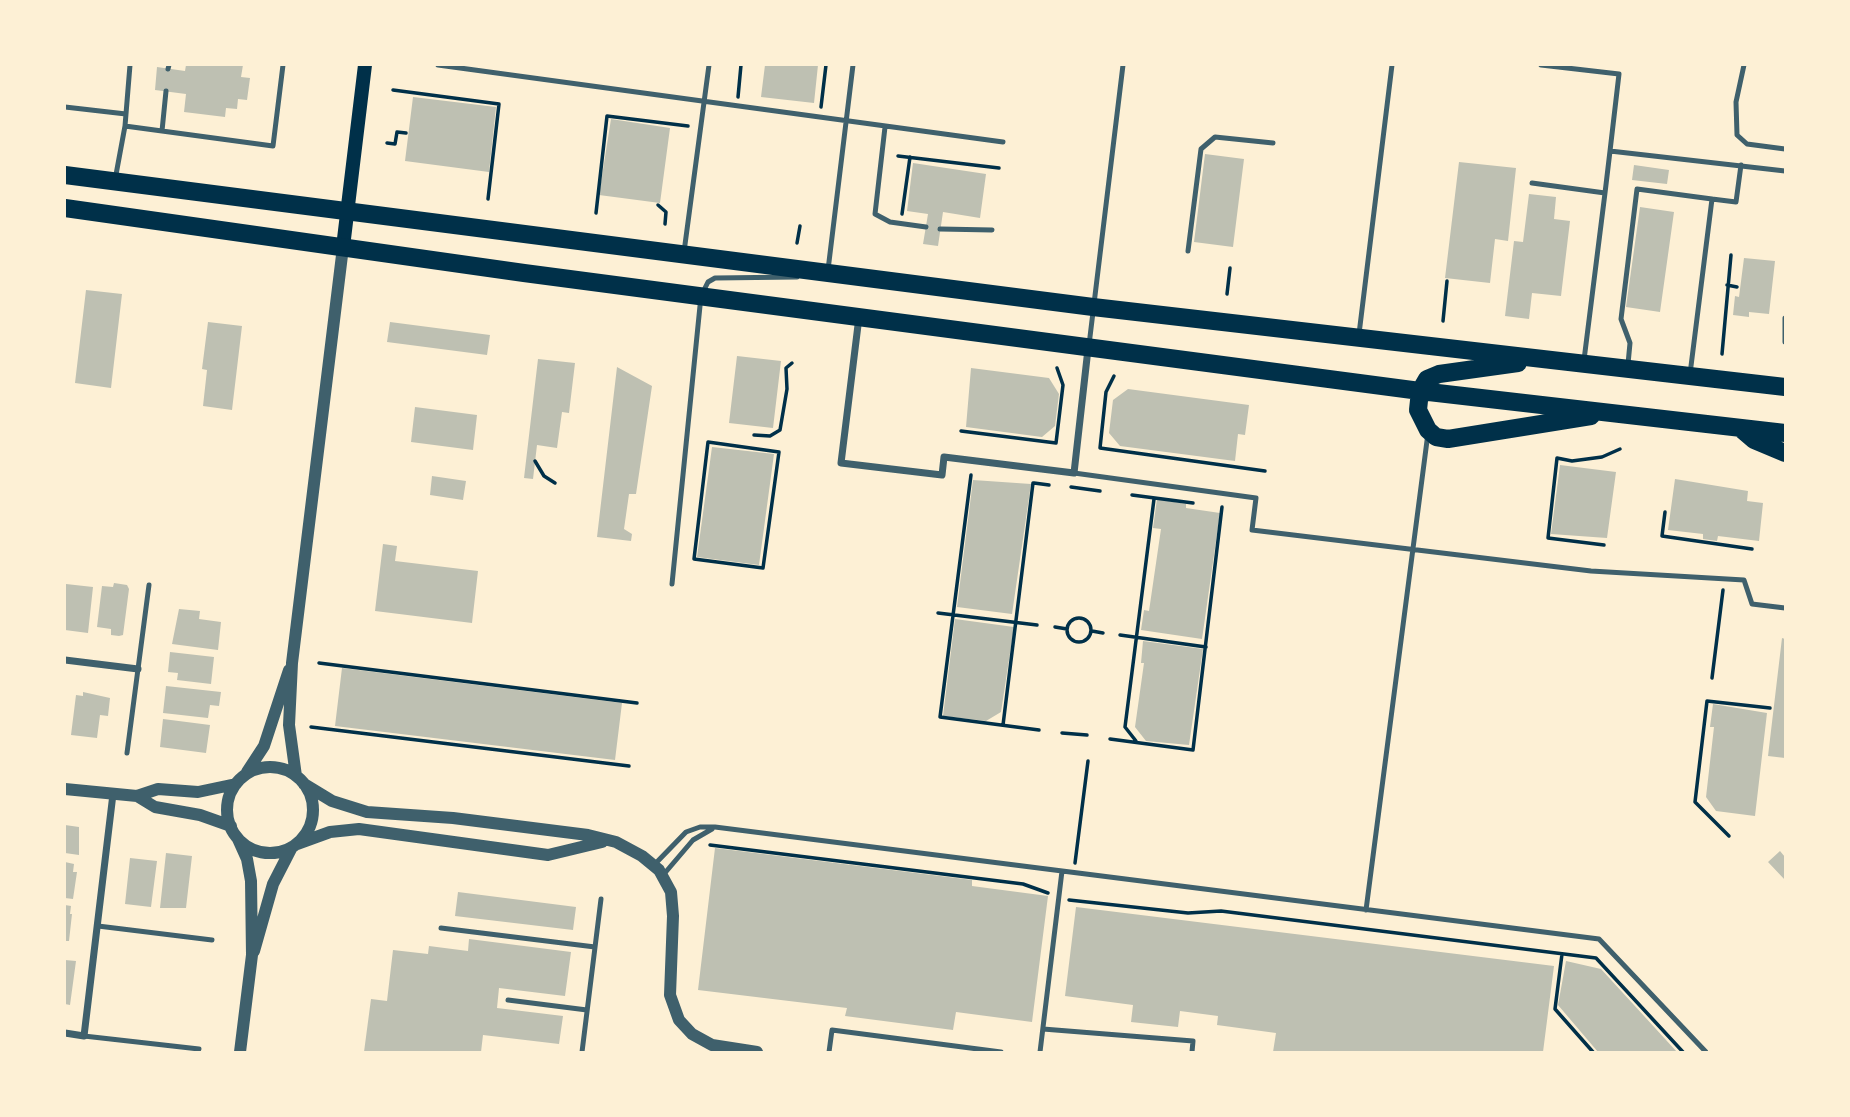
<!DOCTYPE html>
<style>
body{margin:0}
#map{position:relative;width:1850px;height:1117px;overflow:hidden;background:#fdf0d5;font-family:"Nunito Sans",sans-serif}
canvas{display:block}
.frame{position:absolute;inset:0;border:66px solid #fdf0d5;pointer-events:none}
</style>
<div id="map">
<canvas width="1850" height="1117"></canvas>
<div class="frame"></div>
</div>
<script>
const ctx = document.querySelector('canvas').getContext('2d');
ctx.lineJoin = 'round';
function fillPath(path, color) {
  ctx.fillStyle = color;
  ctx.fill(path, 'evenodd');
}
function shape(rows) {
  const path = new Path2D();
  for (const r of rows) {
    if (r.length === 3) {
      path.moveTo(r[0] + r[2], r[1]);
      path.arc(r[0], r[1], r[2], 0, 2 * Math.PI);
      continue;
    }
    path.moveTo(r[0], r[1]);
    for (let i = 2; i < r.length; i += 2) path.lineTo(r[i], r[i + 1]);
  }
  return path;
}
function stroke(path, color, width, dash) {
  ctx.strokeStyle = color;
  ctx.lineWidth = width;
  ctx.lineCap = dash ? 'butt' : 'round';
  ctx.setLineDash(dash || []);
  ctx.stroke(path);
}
const building = shape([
 [186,65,243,65,241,77,250,78,247,100,238,99,237,109,226,108,225,117,184,112,186,94,155,90,157,67,185,71],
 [765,65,818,65,814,103,761,97],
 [413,97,496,107,489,172,405,161],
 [611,119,670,128,660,203,599,195],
 [1205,154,1244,159,1233,247,1194,242],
 [1459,162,1516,168,1508,241,1495,239,1490,283,1445,278],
 [913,163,986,174,980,218,943,212,938,246,923,244,928,214,907,211],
 [1634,165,1669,170,1667,184,1632,180],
 [1529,194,1556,197,1554,219,1570,221,1561,296,1532,293,1529,319,1505,316,1514,241,1523,242],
 [1640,207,1674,212,1660,312,1626,307],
 [1744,258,1775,261,1769,314,1749,312,1749,317,1733,315,1735,296,1739,297],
 [86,290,122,294,111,388,75,383],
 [208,322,242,326,232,410,203,406,207,370,202,369],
 [390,322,490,335,487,355,387,342],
 [737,356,781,361,773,428,729,423],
 [538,359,575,363,569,413,562,412,557,448,537,445,533,479,524,478],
 [617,367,652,386,636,494,629,494,624,529,632,534,631,541,597,537],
 [971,368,1049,378,1059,394,1055,426,1042,437,966,427],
 [1128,389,1249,405,1245,435,1238,434,1235,461,1120,446,1109,433,1113,400],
 [415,407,477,415,473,450,411,442],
 [712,447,774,454,759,565,697,557],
 [1560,465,1616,472,1607,538,1551,534],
 [432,476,466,481,463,500,430,495],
 [1675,479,1748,491,1747,501,1763,503,1759,541,1718,536,1717,541,1703,539,1703,534,1668,530],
 [973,480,1031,484,1012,614,957,607],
 [1157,499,1186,504,1186,508,1220,513,1202,639,1141,630,1144,610,1149,611,1161,529,1153,528],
 [383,544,397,546,395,561,478,571,472,623,375,611],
 [114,583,127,585,129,589,123,635,119,636,111,635,111,629,97,627,102,586,113,587],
 [66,584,93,587,88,633,65,630],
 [179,609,200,611,199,619,221,622,218,650,172,644],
 [955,619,1014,627,1001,712,986,721,943,716],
 [1782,638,1785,639,1785,758,1768,756],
 [1143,641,1203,649,1189,745,1146,741,1135,727,1144,663,1141,663],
 [170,652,214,657,211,684,177,680,178,673,168,672],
 [342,668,622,703,615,760,335,726],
 [166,686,221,692,219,706,210,705,208,718,163,713],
 [83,692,110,698,108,716,100,715,97,738,71,735,76,695,83,696],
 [1713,704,1767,713,1755,816,1716,811,1706,797,1714,727,1710,727],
 [163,719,210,725,206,753,160,747],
 [65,825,79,827,79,855,65,853],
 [715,848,972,880,972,886,1048,896,1032,1022,956,1012,953,1030,845,1016,847,1008,698,990],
 [1780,851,1785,857,1785,880,1768,862],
 [166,853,192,856,186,908,160,908],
 [130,858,157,861,151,907,125,904],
 [65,862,74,864,73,872,77,872,73,899,65,898],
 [458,892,576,907,573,930,455,916],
 [65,905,71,906,70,914,72,914,69,941,65,941],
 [1076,907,1554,966,1543,1052,1273,1052,1276,1033,1217,1025,1218,1016,1180,1011,1178,1027,1131,1022,1133,1005,1065,996],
 [469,939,571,952,565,996,499,988,497,1008,563,1016,559,1044,483,1035,481,1052,364,1052,371,999,387,1001,393,950,428,954,429,946,468,951],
 [65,960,76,961,70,1005,65,1004],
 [1566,961,1601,969,1677,1052,1598,1052,1558,1005]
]);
const path = shape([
 [393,90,499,104,488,199],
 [738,97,741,65],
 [821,107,826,65],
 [387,143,395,144,397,132,406,133],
 [898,156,999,168],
 [658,205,666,212,665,224],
 [596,213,607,116,688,126],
 [902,214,910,157],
 [797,243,800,226],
 [1727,285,1737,287],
 [1227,294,1230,268],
 [1443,321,1447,281],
 [1722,354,1731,255],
 [1114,376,1106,392,1100,448,1265,471],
 [961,431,1056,443,1063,385,1057,368],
 [754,435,770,436,780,430,787,389,786,368,792,363],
 [708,442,779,452,763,568,694,559,708,442],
 [535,461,544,476,555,483],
 [971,475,940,717,1039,730],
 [1034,483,1049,485],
 [1071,487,1100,491],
 [1132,495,1193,503],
 [1665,512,1662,536,1752,549],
 [1604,545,1548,538,1557,458,1572,461,1602,457,1620,449],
 [938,613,1037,625],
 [1079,630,12],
 [1055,627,1067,629],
 [1092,631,1103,633],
 [1120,635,1206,647],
 [319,663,637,703],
 [1712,678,1723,590],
 [1003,725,1033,483],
 [311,727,629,766],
 [1062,733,1087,735],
 [1110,739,1193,750,1222,507],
 [1136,741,1125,727,1154,499],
 [1729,836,1695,802,1707,701,1770,708],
 [710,845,1023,884,1048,893],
 [1075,863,1088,761],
 [1069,900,1188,913,1221,911,1596,958,1683,1052],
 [1562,954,1555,1009,1593,1052]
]);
const service = shape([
 [438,65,1003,142],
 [1541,65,1619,74,1610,151,1785,171],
 [1744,65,1736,102,1737,135,1747,144,1785,149],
 [168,69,169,65],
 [65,107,126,114],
 [125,126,273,146,283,65],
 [885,127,875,214,890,222,926,227],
 [162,131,166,91],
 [115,180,125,126,130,65],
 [1532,183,1605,193,1584,360],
 [1605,193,1610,151],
 [940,229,992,230],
 [1188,251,1201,149,1215,137,1273,143],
 [684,252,709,65],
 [828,270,853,65],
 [1785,318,1785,342],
 [1359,334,1392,65],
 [1089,345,1123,65],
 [1628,364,1630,343,1621,319,1637,189,1712,199],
 [1690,374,1712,199,1736,202,1741,165],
 [1074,473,1256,498,1252,530,1591,571,1744,580,1752,604,1785,608],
 [672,584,701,296,708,282,715,278,797,277],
 [127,753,149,585],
 [654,865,686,832,700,827,715,827,1599,939,1706,1052],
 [664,874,693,840,712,829],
 [1366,910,1428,433],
 [98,926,212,940],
 [441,928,595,947],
 [508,1000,587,1010],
 [1043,1029,1193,1041,1192,1052],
 [84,1036,199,1049],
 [582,1052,601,899],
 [829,1052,832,1030,1001,1052],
 [1040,1052,1062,871]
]);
const minor = shape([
 [859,317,841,463,942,475,944,457,1074,473,1088,349],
 [65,660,138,669],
 [65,1033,84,1036,113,794]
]);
const tertiary = shape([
 [270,810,43],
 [247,772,264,746,289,670],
 [296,776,289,725,292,663,343,247],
 [304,784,332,801,367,812,453,818,588,835,616,842,642,856,659,870,671,892,673,916,670,995,679,1020,692,1034,712,1045,757,1052],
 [65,789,137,796,158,789,198,792,236,784],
 [137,796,155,807,200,815,231,826],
 [238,839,247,859,251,881,252,955,240,1052],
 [297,844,330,832,359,829,548,855,602,842],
 [254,951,273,884,292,847]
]);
const secondary = shape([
 [343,247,365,65]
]);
const primary = shape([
 [65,175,1093,307,1785,387],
 [65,208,524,273,1420,391,1785,433],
 [1518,363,1439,374,1427,379,1420,391,1418,410,1428,430,1436,437,1448,439,1591,416],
 [1740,428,1754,440,1785,453]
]);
fillPath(building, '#bec0b2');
stroke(path, '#003049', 3.5);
stroke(service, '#3f606c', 5);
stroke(minor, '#3f606c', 7);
stroke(tertiary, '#3f606c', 12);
stroke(secondary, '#003049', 14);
stroke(primary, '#003049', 18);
</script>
